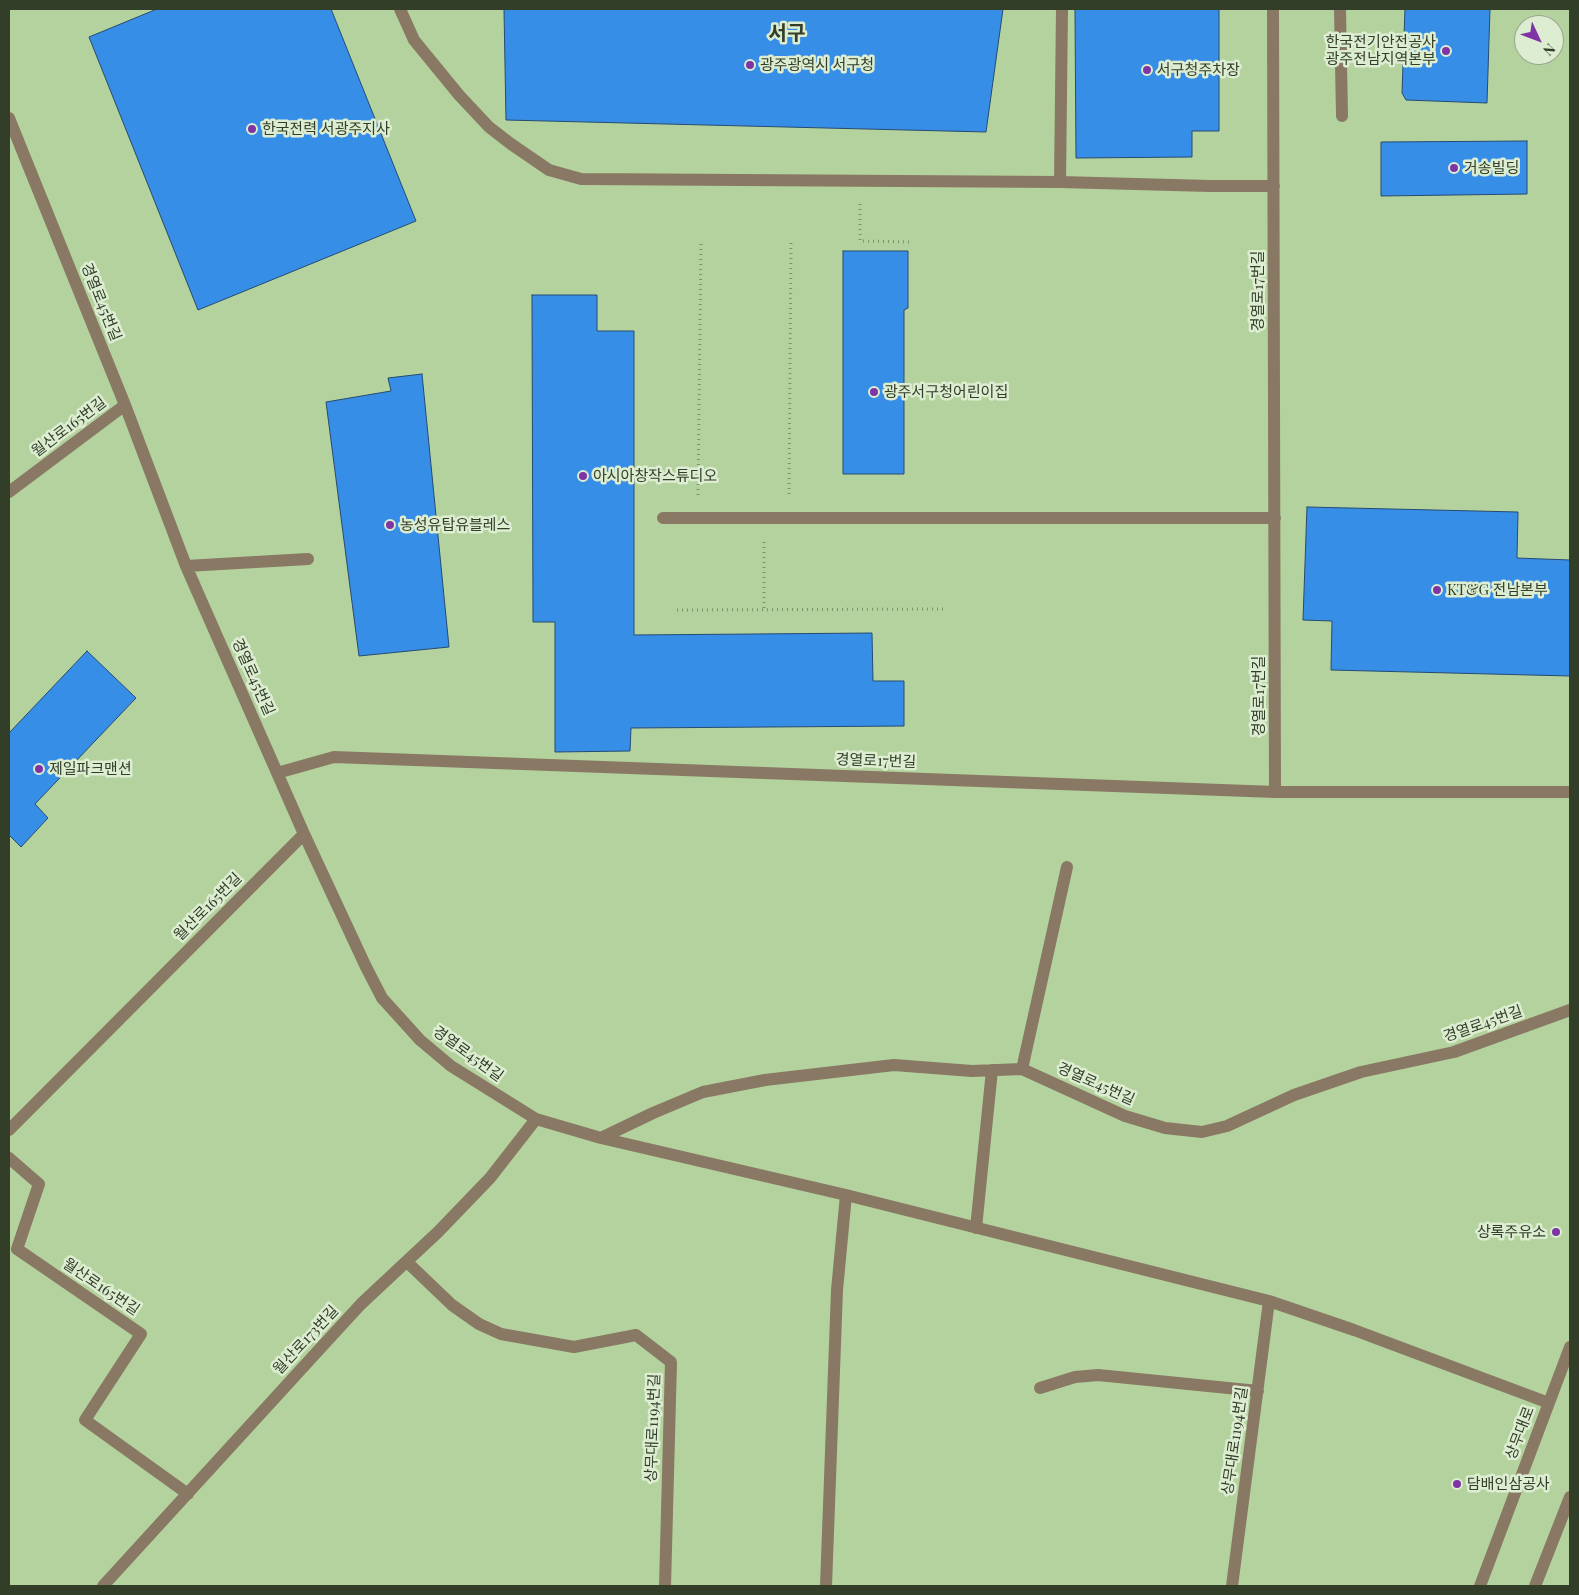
<!DOCTYPE html>
<meta charset="utf-8">
<style>
body{margin:0}
#map{position:relative;width:1579px;height:1595px;overflow:hidden;background:#b4d29d;font-family:"Playfair Display",serif}
canvas{display:block}
.frame{position:absolute;inset:0;border:10px solid #323e28;pointer-events:none}
.north{position:absolute;left:1514px;top:15px;width:50px;height:50px;box-sizing:border-box;background:#ddedd2;border:1px solid #99a78e;border-radius:50%;rotate:133deg;font-size:14px;font-weight:700;line-height:20px;text-align:center;color:#323e28}
.north::after{content:'';display:block;margin:auto;width:18px;height:22px;background:#7f34a5;clip-path:polygon(50% 0,100% 100%,50% 72%,0 100%)}
</style>
<div id="map">
<canvas width="1579" height="1595"></canvas>
<div class="frame"></div>
<div class="north">N</div>
</div>
<script>
const ctx = document.querySelector('canvas').getContext('2d');
ctx.lineJoin = 'round';
function fillPath(path, color) {
  ctx.fillStyle = color;
  ctx.fill(path, 'evenodd');
}
function shape(rows) {
  const path = new Path2D();
  for (const r of rows) {
    path.moveTo(r[0], r[1]);
    for (let i = 2; i < r.length; i += 2) path.lineTo(r[i], r[i + 1]);
  }
  return path;
}
function stroke(path, color, width, dash) {
  ctx.strokeStyle = color;
  ctx.lineWidth = width;
  ctx.lineCap = dash ? 'butt' : 'round';
  ctx.setLineDash(dash || []);
  ctx.stroke(path);
}
function label(font, color, halo, rows, align = 'center') {
  ctx.font = font + ' "Playfair Display","Noto Sans KR",serif';
  ctx.lineWidth = 5;
  ctx.setLineDash([]);
  ctx.textBaseline = 'middle';
  ctx.strokeStyle = halo;
  ctx.fillStyle = color;
  for (const [text, x, y, turn = 0] of rows) {
    ctx.save();
    ctx.translate(x, y);
    ctx.rotate((+turn || 0) * Math.PI / 180);
    ctx.textAlign = isNaN(turn) ? turn : align;
    if (halo) ctx.strokeText(text, 0, 0);
    ctx.fillText(text, 0, 0);
    ctx.restore();
  }
}
const building = shape([
 [157,9,331,9,416,221,198,310,89,37,157,9],
 [504,9,1003,9,986,132,506,120,504,9],
 [1075,9,1219,9,1219,131,1192,131,1192,157,1076,158,1075,9],
 [1405,9,1490,9,1487,103,1406,100,1402,93,1405,9],
 [1527,141,1527,194,1381,196,1381,142,1527,141],
 [843,251,908,251,908,308,904,310,904,474,843,474,843,251],
 [532,295,597,295,597,331,634,331,634,635,872,633,873,681,904,681,904,726,631,728,630,751,555,752,555,622,533,622,532,295],
 [422,374,449,647,359,656,326,402,391,391,388,378,422,374],
 [1307,507,1518,512,1517,558,1570,560,1570,676,1331,670,1332,621,1303,620,1307,507],
 [87,651,136,698,35,804,48,818,21,847,9,835,9,733,87,651]
]);
const path = shape([
 [860,204,860,241,913,242],
 [789,494,791,241],
 [698,495,701,240],
 [764,542,764,609],
 [677,610,943,609]
]);
const minor = shape([
 [400,9,414,40,459,95,489,127,511,144,549,170,581,179,1060,182,1210,186,1274,186],
 [1340,9,1342,116],
 [9,118,125,405,186,566,304,834,366,967,382,998,420,1040,451,1066,536,1119,601,1138,653,1113,703,1092,765,1080,894,1065,972,1071,1022,1069,1125,1116,1165,1128,1202,1132,1227,1126,1294,1095,1361,1072,1454,1052,1570,1010],
 [1060,182,1062,9],
 [9,492,125,405],
 [663,518,1275,518],
 [186,566,308,559],
 [277,773,334,757,1275,792,1273,9],
 [1275,792,1570,792],
 [1022,1069,1067,867],
 [9,1130,304,834],
 [601,1138,846,1195,1269,1301,1354,1330,1549,1403],
 [9,1158,39,1184,17,1249,141,1334,85,1420,188,1494],
 [976,1228,992,1070],
 [407,1262,452,1305,479,1324,501,1334,574,1347,636,1335,671,1362,665,1586],
 [1040,1388,1075,1377,1098,1375,1258,1391],
 [103,1586,316,1353,361,1304,438,1232,490,1178,536,1119],
 [826,1586,837,1290,846,1195],
 [1232,1586,1269,1301],
 [1480,1586,1570,1347],
 [1535,1586,1570,1497]
]);
const markers = [
 [1446,51,5,"#7f34a5"],
 [750,65,5,"#7f34a5"],
 [1147,70,5,"#7f34a5"],
 [252,129,5,"#7f34a5"],
 [1454,168,5,"#7f34a5"],
 [874,392,5,"#7f34a5"],
 [583,476,5,"#7f34a5"],
 [390,525,5,"#7f34a5"],
 [1437,590,5,"#7f34a5"],
 [39,769,5,"#7f34a5"],
 [1556,1232,5,"#7f34a5"],
 [1457,1484,5,"#7f34a5"]
];
const poiNames = [
 ["한국전기안전공사",1436,42,"right"],
 ["광주전남지역본부",1436,59,"right"],
 ["광주광역시 서구청",760,65],
 ["서구청주차장",1157,70],
 ["한국전력 서광주지사",262,129],
 ["거송빌딩",1464,168],
 ["광주서구청어린이집",884,392],
 ["아시아창작스튜디오",593,476],
 ["농성유탑유블레스",400,525],
 ["KT&G 전남본부",1447,590],
 ["제일파크맨션",49,769],
 ["상록주유소",1546,1232,"right"],
 ["담배인삼공사",1467,1484]
];
const streetNames = [
 ["경열로17번길",1258,291,-90],
 ["경열로45번길",101,302,68],
 ["월산로165번길",69,427,-37],
 ["경열로45번길",253,677,66],
 ["경열로17번길",1259,696,-90],
 ["경열로17번길",876,761,2],
 ["월산로165번길",208,907,-45],
 ["경열로45번길",1483,1024,-19],
 ["경열로45번길",468,1054,36],
 ["경열로45번길",1096,1084,24],
 ["월산로165번길",101,1287,34],
 ["월산로173번길",306,1340,-47],
 ["상무대로1194번길",653,1428,-88],
 ["상무대로",1520,1433,-69],
 ["상무대로1194번길",1235,1441,-82]
];
const districtNames = [
 ["서구",787,34]
];
fillPath(building, '#378ee6');
stroke(building, '#264a72', 1);
stroke(path, '#7d936b', 3, [1, 4]);
stroke(minor, '#887864', 12);
for (const [x, y, r, color] of markers) {
  const dot = new Path2D();
  dot.arc(x, y, r, 0, 2 * Math.PI);
  ctx.fillStyle = color;
  ctx.fill(dot);
  stroke(dot, '#ddedd2', 2);
}
label('15px', '#323e28', '#ddedd2', poiNames, 'left');
label('15px', '#323e28', '#ddedd2', streetNames);
label('bold 20px', '#323e28', '#ddedd2', districtNames);
</script>
